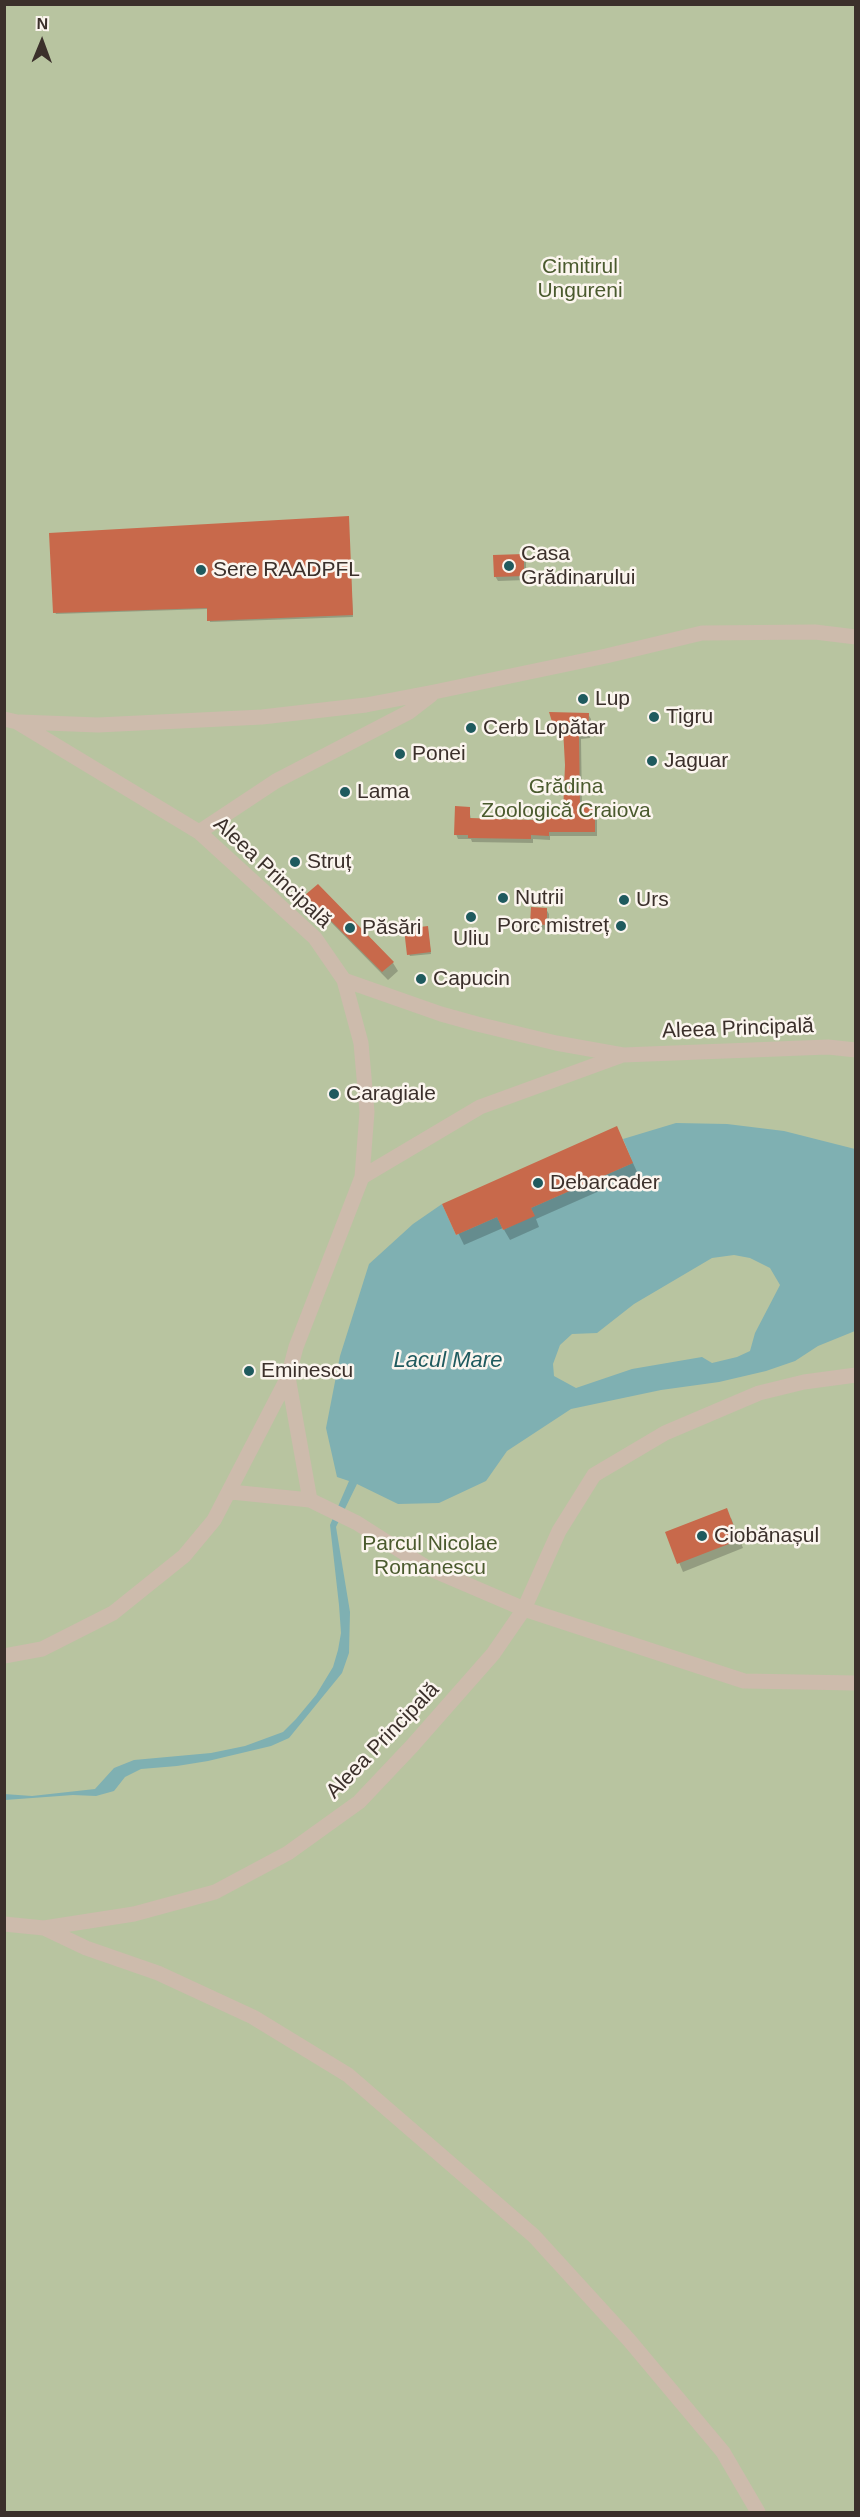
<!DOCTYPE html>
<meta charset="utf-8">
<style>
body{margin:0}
#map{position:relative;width:860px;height:2517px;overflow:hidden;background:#f4ebe1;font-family:Helvetica,sans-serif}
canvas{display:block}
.frame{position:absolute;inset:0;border:6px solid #3b302b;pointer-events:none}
.north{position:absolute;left:12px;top:12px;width:60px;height:60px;-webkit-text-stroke:4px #fbf5ee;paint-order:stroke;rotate:1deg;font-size:16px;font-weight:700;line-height:24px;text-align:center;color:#3b302b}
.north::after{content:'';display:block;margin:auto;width:21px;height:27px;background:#3b302b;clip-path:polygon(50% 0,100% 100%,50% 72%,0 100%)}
</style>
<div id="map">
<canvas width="860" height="2517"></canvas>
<div class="frame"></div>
<div class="north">N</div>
</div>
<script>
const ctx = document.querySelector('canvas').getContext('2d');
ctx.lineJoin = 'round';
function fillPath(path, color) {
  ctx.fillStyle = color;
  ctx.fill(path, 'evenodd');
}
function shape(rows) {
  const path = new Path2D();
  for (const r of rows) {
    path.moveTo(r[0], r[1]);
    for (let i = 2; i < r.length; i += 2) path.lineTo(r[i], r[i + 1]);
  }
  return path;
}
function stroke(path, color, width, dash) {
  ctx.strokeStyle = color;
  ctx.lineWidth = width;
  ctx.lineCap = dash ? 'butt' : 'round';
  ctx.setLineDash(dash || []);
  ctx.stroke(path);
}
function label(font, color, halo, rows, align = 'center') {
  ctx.font = font + ' Helvetica,sans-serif';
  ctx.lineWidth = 5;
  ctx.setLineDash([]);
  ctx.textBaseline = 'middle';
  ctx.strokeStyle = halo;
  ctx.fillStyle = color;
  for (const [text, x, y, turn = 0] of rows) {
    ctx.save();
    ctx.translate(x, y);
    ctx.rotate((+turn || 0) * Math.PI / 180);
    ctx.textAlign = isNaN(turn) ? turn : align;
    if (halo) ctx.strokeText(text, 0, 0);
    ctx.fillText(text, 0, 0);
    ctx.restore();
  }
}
const green = shape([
 [5,5,855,5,855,2512,5,2512]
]);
const water = shape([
 [676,1123,727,1124,784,1131,855,1149,855,1331,818,1346,795,1361,766,1371,719,1382,661,1390,571,1409,507,1451,486,1481,439,1503,398,1504,357,1484,336,1527,350,1612,349,1653,342,1673,289,1738,271,1746,208,1761,177,1766,141,1769,125,1777,114,1791,96,1796,73,1795,5,1800,4,1794,32,1796,95,1789,114,1768,134,1760,211,1753,245,1746,283,1732,296,1719,316,1695,333,1667,338,1650,341,1633,339,1605,330,1525,349,1481,337,1477,326,1428,340,1356,369,1264,413,1224,442,1204,456,1235,497,1217,503,1230,534,1215,531,1208,633,1163,623,1139],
 [734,1255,750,1258,770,1268,780,1285,755,1333,750,1351,737,1357,712,1363,702,1357,632,1369,576,1388,554,1376,553,1364,560,1345,572,1334,597,1333,634,1304,712,1258]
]);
const shadow = shape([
 [348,518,353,617,210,622,208,609,56,614,55,612],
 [523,556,526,561,526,580,498,581,495,576],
 [588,714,591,719,590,738,581,739,582,808,594,808,597,812,597,836,550,836,550,840,533,839,533,843,472,842,471,839,458,839,456,834,469,808,471,820,534,821,564,814,567,765,565,732,558,732,555,727],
 [307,895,393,963,398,971,388,980,312,903],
 [546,909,549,914,549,930,535,929,532,924],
 [428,930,431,954,410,956,409,954],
 [622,1139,638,1174,536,1219,539,1227,510,1240,503,1228,464,1245,444,1204],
 [731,1518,743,1548,683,1572,667,1533]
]);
const building = shape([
 [349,516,353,615,207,621,207,608,53,613,49,533],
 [524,554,524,576,494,577,493,555],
 [549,712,589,713,588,734,579,735,580,806,595,806,595,832,549,832,549,836,531,835,531,839,468,838,468,835,454,835,455,806,470,807,470,818,533,820,533,812,563,813,565,765,563,728,554,728],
 [318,884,394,962,382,972,305,895],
 [531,907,547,908,547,925,530,924],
 [428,926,431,952,407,955,404,929],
 [617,1126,633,1163,531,1208,535,1216,503,1230,497,1217,456,1235,442,1204],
 [727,1508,739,1540,677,1564,665,1532]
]);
const street = shape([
 [4,719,17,722,199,832,315,938,344,980,441,1014,477,1024,556,1043,623,1055,828,1047,856,1050],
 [20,722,98,725,262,717,366,705,434,692,606,656,702,633,815,632,856,637],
 [199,832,276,781,409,712,431,695],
 [344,980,361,1043,367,1112,362,1177],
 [288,1377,310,1500],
 [231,1492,310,1500,357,1523,426,1567,524,1609,744,1681,856,1683],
 [4,1656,42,1649,113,1613,184,1556,214,1520,288,1377,296,1347,362,1177,480,1107,620,1056],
 [4,1924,44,1928,134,1914,215,1892,288,1853,359,1802,412,1746,493,1654,524,1609,559,1531,594,1475,665,1433,759,1393,804,1382,856,1375],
 [44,1928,86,1948,158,1973,253,2017,348,2075,534,2236,629,2340,723,2452,758,2512]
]);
const markers = [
 [509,566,6,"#1f5a5e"],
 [201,570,6,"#1f5a5e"],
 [583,699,6,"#1f5a5e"],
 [654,717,6,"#1f5a5e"],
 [471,728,6,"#1f5a5e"],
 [400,754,6,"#1f5a5e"],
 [652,761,6,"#1f5a5e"],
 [345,792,6,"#1f5a5e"],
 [295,862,6,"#1f5a5e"],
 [503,898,6,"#1f5a5e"],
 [624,900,6,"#1f5a5e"],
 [471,917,6,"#1f5a5e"],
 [621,926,6,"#1f5a5e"],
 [350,928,6,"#1f5a5e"],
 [421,979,6,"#1f5a5e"],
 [334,1094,6,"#1f5a5e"],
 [538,1183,6,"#1f5a5e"],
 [249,1371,6,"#1f5a5e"],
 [702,1536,6,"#1f5a5e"]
];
const parkNames = [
 ["Cimitirul",580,267],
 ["Ungureni",580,291],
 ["Grădina",566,787],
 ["Zoologică Craiova",566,811],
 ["Parcul Nicolae",430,1544],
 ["Romanescu",430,1568]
];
const poiNames = [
 ["Casa",521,554],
 ["Grădinarului",521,578],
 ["Sere RAADPFL",213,570],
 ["Lup",595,699],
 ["Tigru",666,717],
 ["Cerb Lopătar",483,728],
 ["Ponei",412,754],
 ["Jaguar",664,761],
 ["Lama",357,792],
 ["Struț",307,862],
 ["Nutrii",515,898],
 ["Urs",636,900],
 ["Porc mistreț",609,926,"right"],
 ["Păsări",362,928],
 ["Uliu",471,939,"center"],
 ["Capucin",433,979],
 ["Caragiale",346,1094],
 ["Debarcader",550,1183],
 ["Eminescu",261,1371],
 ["Ciobănașul",714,1536]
];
const streetNames = [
 ["Aleea Principală",272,873,43],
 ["Aleea Principală",738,1029,-2],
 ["Aleea Principală",383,1741,-46]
];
const waterNames = [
 ["Lacul Mare",448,1361]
];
fillPath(green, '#b8c4a0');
fillPath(water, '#7fb0b2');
fillPath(shadow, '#0003');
fillPath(building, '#c8694b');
stroke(street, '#cdbbac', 15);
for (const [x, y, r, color] of markers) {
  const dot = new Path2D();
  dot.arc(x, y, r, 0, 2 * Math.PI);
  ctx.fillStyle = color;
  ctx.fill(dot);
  stroke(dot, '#fbf5ee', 2);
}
label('21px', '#4a5a2e', '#fbf5ee', parkNames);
label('21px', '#3b302b', '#fbf5ee', poiNames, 'left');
label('21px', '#3b302b', '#fbf5ee', streetNames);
label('italic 22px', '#1f5a5e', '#fbf5ee', waterNames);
</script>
